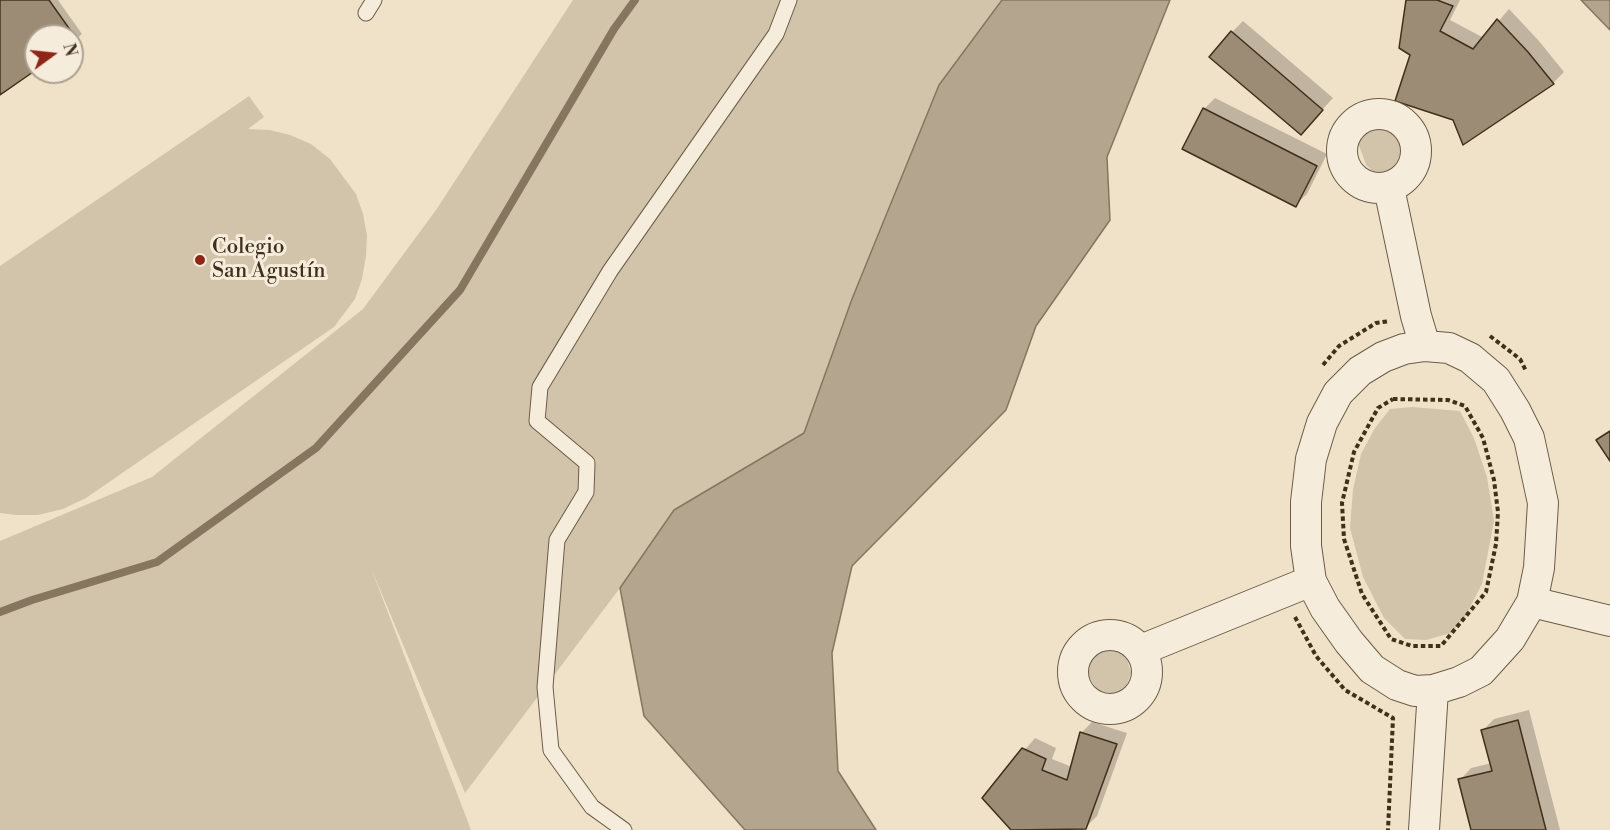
<!DOCTYPE html>
<meta charset="utf-8">
<style>
body{margin:0}
#map{position:relative;width:1610px;height:830px;overflow:hidden;background:#f0e2c9;font-family:"Libre Bodoni",serif}
canvas{display:block}
.north{position:absolute;left:24px;top:24px;width:60px;height:60px;box-sizing:border-box;background:#f5ecdc;border:2px solid #ada08e;border-radius:50%;rotate:75deg;font-size:16px;font-weight:700;line-height:24px;text-align:center;color:#402f1a}
.north::after{content:'';display:block;margin:auto;width:21px;height:27px;background:#8f2418;clip-path:polygon(50% 0,100% 100%,50% 72%,0 100%)}
</style>
<div id="map">
<canvas width="1610" height="830"></canvas>
<div class="north">N</div>
</div>
<script>
const ctx = document.querySelector('canvas').getContext('2d');
ctx.lineJoin = 'round';
function fillPath(path, color) {
  ctx.fillStyle = color;
  ctx.fill(path, 'evenodd');
}
function shape(rows) {
  const path = new Path2D();
  for (const r of rows) {
    if (r.length === 3) {
      path.moveTo(r[0] + r[2], r[1]);
      path.arc(r[0], r[1], r[2], 0, 2 * Math.PI);
      continue;
    }
    path.moveTo(r[0], r[1]);
    for (let i = 2; i < r.length; i += 2) path.lineTo(r[i], r[i + 1]);
  }
  return path;
}
function stroke(path, color, width, dash) {
  ctx.strokeStyle = color;
  ctx.lineWidth = width;
  ctx.lineCap = dash ? 'butt' : 'round';
  ctx.setLineDash(dash || []);
  ctx.stroke(path);
}
function label(font, color, halo, rows, align = 'center') {
  ctx.font = font + ' "Libre Bodoni",serif';
  ctx.lineWidth = 6;
  ctx.setLineDash([]);
  ctx.textBaseline = 'middle';
  ctx.strokeStyle = halo;
  ctx.fillStyle = color;
  for (const [text, x, y, turn = 0] of rows) {
    ctx.save();
    ctx.translate(x, y);
    ctx.rotate((+turn || 0) * Math.PI / 180);
    ctx.textAlign = isNaN(turn) ? turn : align;
    if (halo) ctx.strokeText(text, 0, 0);
    ctx.fillText(text, 0, 0);
    ctx.restore();
  }
}
const green = shape([
 [573,0,1002,0,939,85,852,299,804,433,674,510,620,588,465,793,371,568,471,830,0,830,0,541,152,477,363,309,436,210],
 [249,96,264,117,248,129,270,130,290,135,311,144,330,159,356,194,363,214,367,235,366,256,362,279,355,299,334,327,86,498,63,509,38,515,16,515,0,513,0,266],
 [1377,125,1397,134,1403,155,1397,167,1379,177,1366,165,1356,137],
 [1412,407,1460,411,1474,438,1487,477,1494,521,1482,584,1465,617,1451,633,1426,640,1405,639,1384,618,1363,577,1350,528,1353,489,1361,454,1375,428,1390,409],
 [1113,646,1126,656,1131,673,1126,689,1114,694,1097,690,1088,675,1091,660,1100,650]
]);
const water = shape([
 [1002,0,1170,0,1107,157,1110,220,1036,326,1006,410,852,566,832,653,838,771,876,830,745,830,644,716,620,588,674,510,804,433,852,299,939,85,1002,0],
 [1581,0,1610,0,1610,30,1581,0]
]);
const shadow = shape([
 [0,0,58,0,82,34,72,43,72,36,36,36,36,68,0,93],
 [1407,0,1460,0,1450,20,1484,38,1509,9,1539,41,1564,72,1553,83,1454,119,1412,55],
 [1243,21,1333,98,1301,133,1232,32],
 [1215,98,1327,154,1307,194,1295,205,1204,109],
 [1529,710,1560,830,1473,830,1460,780,1471,768,1492,763,1483,730,1494,719],
 [1092,722,1127,733,1097,816,1083,830,1013,830,984,798,1035,738,1056,748,1052,759,1072,767,1081,733]
]);
const stream = shape([
 [0,612,32,600,157,562,316,448,460,290,614,29,635,0]
]);
const building = shape([
 [0,0,49,0,78,41,72,45,72,36,36,36,36,70,0,95,0,0],
 [1406,0,1437,0,1453,6,1440,31,1473,49,1497,19,1528,52,1554,84,1463,145,1453,120,1395,101,1410,55,1399,48,1406,0],
 [1231,31,1323,110,1301,135,1209,57,1231,31],
 [1203,108,1317,166,1296,207,1182,149,1203,108],
 [1610,431,1610,461,1596,440,1610,431],
 [1518,720,1546,830,1471,830,1458,779,1492,771,1481,730,1518,720],
 [1080,732,1117,744,1086,829,1011,830,982,798,1022,748,1046,759,1042,770,1067,780,1080,732]
]);
const path = shape([
 [1490,336,1520,359,1526,371],
 [1323,365,1339,346,1376,323,1390,321],
 [1393,399,1448,400,1465,406,1483,438,1494,480,1498,512,1496,544,1486,592,1441,646,1412,646,1391,639,1362,594,1344,539,1342,503,1354,452,1378,408,1393,399],
 [1295,617,1316,656,1345,690,1393,718,1388,830]
]);
const service = shape([
 [366,13,374,0],
 [624,830,592,807,551,750,545,687,557,540,586,492,587,463,537,421,540,387,610,271,776,34,789,0]
]);
const minor = shape([
 [1379,151,37],
 [1389,188,1416,316,1425,346],
 [1425,346,1449,348,1470,358,1496,380,1515,410,1529,438,1543,503,1539,568,1532,602,1510,639,1481,671,1459,682,1433,690,1415,691,1397,685,1372,669,1349,642,1325,608,1311,581,1306,546,1306,502,1311,459,1322,423,1338,393,1360,371,1383,357,1404,349,1425,346],
 [1532,602,1610,621],
 [1110,672,37],
 [1141,650,1311,581],
 [1424,830,1433,690]
]);
const markers = [
 [200,260,6,"#8f2418"]
];
const poiNames = [
 ["Colegio",212,248],
 ["San Agustín",212,272]
];
fillPath(green, '#d2c4ab');
fillPath(water, '#b4a58e');
stroke(water, '#867660', 1.5);
fillPath(shadow, '#0003');
stroke(stream, '#867660', 8);
fillPath(building, '#9c8c75');
stroke(building, '#402f1a', 1.5);
stroke(service, '#6c5c46', 17);
stroke(minor, '#6c5c46', 32);
stroke(path, '#402f1a', 4, [4.5, 3]);
stroke(service, '#f5ecdc', 15);
stroke(minor, '#f5ecdc', 30);
for (const [x, y, r, color] of markers) {
  const dot = new Path2D();
  dot.arc(x, y, r, 0, 2 * Math.PI);
  ctx.fillStyle = color;
  ctx.fill(dot);
  stroke(dot, '#f5ecdc', 2);
}
label('21px', '#402f1a', '#f5ecdc', poiNames, 'left');
</script>
